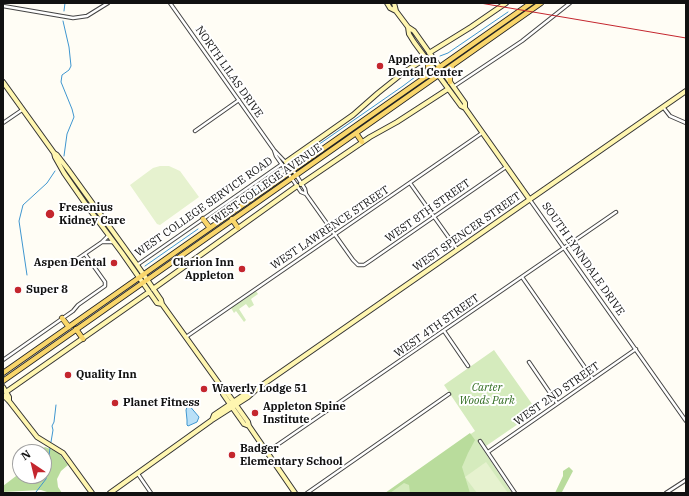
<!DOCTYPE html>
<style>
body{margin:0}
#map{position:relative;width:689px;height:496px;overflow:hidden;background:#fffdf5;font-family:"IBM Plex Serif",serif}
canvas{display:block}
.frame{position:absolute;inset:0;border:4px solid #111;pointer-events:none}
.north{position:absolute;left:12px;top:444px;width:40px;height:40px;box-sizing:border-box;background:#fff;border:1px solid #a0a0a0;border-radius:50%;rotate:325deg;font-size:11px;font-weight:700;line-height:16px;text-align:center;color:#111}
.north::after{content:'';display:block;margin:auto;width:14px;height:18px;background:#c4262e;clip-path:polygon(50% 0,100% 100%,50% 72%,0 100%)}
</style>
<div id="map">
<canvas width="689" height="496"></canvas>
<div class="frame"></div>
<div class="north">N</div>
</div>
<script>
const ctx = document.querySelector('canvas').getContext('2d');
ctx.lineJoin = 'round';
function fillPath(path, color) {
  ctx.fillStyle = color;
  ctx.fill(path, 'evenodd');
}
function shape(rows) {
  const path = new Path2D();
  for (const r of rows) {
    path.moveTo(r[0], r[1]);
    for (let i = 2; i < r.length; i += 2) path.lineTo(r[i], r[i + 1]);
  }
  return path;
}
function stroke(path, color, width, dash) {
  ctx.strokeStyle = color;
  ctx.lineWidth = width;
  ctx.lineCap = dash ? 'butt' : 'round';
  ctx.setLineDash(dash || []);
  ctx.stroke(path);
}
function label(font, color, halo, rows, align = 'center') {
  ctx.font = font + ' "IBM Plex Serif",serif';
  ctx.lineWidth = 4;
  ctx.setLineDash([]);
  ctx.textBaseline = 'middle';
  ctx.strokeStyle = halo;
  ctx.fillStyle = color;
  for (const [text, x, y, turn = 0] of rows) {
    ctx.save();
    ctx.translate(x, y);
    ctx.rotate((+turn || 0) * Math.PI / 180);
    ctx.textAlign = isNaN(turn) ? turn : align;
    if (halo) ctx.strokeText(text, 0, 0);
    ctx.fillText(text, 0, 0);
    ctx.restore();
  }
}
const green = shape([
 [256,291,258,294,251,299,254,305,249,308,246,304,239,309,246,320,244,322,236,311,234,313,231,308],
 [494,350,537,411,486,446,481,440,478,442,512,493,387,493,475,431,444,385]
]);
const forest = shape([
 [470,433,475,440,468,453,462,467,470,493,410,493,409,485,404,483,390,493,385,493],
 [45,447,58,452,68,465,61,471,57,479,58,487,62,493,50,493,41,490,3,492,3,486,20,473,20,476,44,476,44,452,38,452],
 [569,467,573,471,562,492,555,493,563,476,563,471]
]);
const pitch = shape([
 [160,166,169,166,180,171,199,197,160,225,157,224,130,185,153,168],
 [486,462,508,493,477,493,465,477]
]);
const water = shape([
 [188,404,199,417,197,422,188,426,187,425,187,420,186,410,188,404]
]);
const stream = shape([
 [64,11,65,3],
 [63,21,69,47,71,66,69,70,62,75,61,82,72,109,74,117,67,134,64,156],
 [440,56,448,53,508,12],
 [292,163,403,86,419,74,425,68],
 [214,218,243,199,281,170],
 [145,266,198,229],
 [27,275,19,221,23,205,47,183,55,171],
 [51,442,53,430,52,426,54,422,56,405],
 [36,492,46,479,50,448]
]);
const street = shape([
 [170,3,274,150,293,170,305,189,306,194,353,260,358,265,364,265,370,261,506,167],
 [3,6,73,18,87,16,108,3],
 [453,87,522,41,570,3],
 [663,107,670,116,686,123],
 [3,123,22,110],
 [195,131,239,100],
 [274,150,276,156,297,186,301,192,306,194],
 [410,183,457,249],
 [530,200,686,421],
 [103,242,113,242],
 [70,264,102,242,108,236],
 [137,265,282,164],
 [522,277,593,379],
 [444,331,468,366],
 [186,337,482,133],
 [3,360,73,311,78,305,105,286,105,282,85,254],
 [529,362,557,403],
 [480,441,515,493],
 [267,452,616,212],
 [488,452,636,349],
 [138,474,151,493],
 [307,493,449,394],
 [666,493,686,480]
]);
const secondary = shape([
 [387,3,390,8,396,11],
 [394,3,396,11,408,27,414,31,465,103,465,108],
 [408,27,409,34,414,42,461,106,465,108,530,200],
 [429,53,471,27,506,3],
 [3,82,54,153,57,155,67,168,137,265,161,300,162,304,223,389,226,391,248,422,249,426,295,493],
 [54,153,55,157,64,173,87,206,122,253,157,303,162,304],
 [286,162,353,115,378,93,403,73,426,58],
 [301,184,370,137,397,122,448,89],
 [153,289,297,186],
 [3,387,9,397,9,401],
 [223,389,223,394,232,407,244,424,249,426],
 [6,392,149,292],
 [3,395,9,401,37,437,63,453,92,493],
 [212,420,214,415,251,390,258,388],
 [110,493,212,420,248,397,258,388,686,91]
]);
const primary = shape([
 [426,77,428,70,428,61],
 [450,82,450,74,452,66],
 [356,133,362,142],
 [203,219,210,228],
 [232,219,238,228],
 [62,318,69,327],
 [76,329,83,339],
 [3,373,531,3],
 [3,381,541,3]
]);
const rail = shape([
 [480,3,686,38]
]);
const markers = [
 [380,66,4,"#c4262e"],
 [50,214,5,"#c4262e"],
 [114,263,4,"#c4262e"],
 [242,269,4,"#c4262e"],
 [18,290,4,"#c4262e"],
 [68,375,4,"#c4262e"],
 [204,389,4,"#c4262e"],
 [115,403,4,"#c4262e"],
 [255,413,4,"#c4262e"],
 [232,455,4,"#c4262e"]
];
const poiNames = [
 ["Appleton",388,60],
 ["Dental Center",388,73],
 ["Fresenius",59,208],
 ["Kidney Care",59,221],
 ["Aspen Dental",106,263,"right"],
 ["Clarion Inn",234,263,"right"],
 ["Appleton",234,276,"right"],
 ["Super 8",26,290],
 ["Quality Inn",76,375],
 ["Waverly Lodge 51",212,389],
 ["Planet Fitness",123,403],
 ["Appleton Spine",263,407],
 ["Institute",263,420],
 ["Badger",240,449],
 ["Elementary School",240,462]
];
const streetNames = [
 ["NORTH LILAS DRIVE",229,72,55],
 ["WEST COLLEGE AVENUE",267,184,-35],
 ["WEST COLLEGE SERVICE ROAD",204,207,-35],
 ["WEST 8TH STREET",428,211,-35],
 ["WEST LAWRENCE STREET",330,228,-34],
 ["WEST SPENCER STREET",467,232,-35],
 ["SOUTH LYNNDALE DRIVE",583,259,55],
 ["WEST 4TH STREET",437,326,-35],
 ["WEST 2ND STREET",557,394,-35]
];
const parkNames = [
 ["Carter",487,388],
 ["Woods Park",487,401]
];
fillPath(green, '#d5ebbd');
fillPath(forest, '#b9dc9c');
fillPath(pitch, '#e6f2cf');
fillPath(water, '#b9e0f7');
stroke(water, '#3f96cf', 1);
stroke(stream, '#3f96cf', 1);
stroke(street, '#444', 4.5);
stroke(secondary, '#333', 6);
stroke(primary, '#222', 6);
stroke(street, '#fff', 2.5);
stroke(secondary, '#fff6b0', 4);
stroke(primary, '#f9d66b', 4.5);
stroke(rail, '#c4262e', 1);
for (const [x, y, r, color] of markers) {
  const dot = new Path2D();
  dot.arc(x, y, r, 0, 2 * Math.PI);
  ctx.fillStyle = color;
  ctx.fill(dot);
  stroke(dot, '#fff', 1.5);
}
label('bold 11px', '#111', '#fff', poiNames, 'left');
label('11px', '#111', '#fff', streetNames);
label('italic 11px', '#2f6b1f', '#fff', parkNames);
</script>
